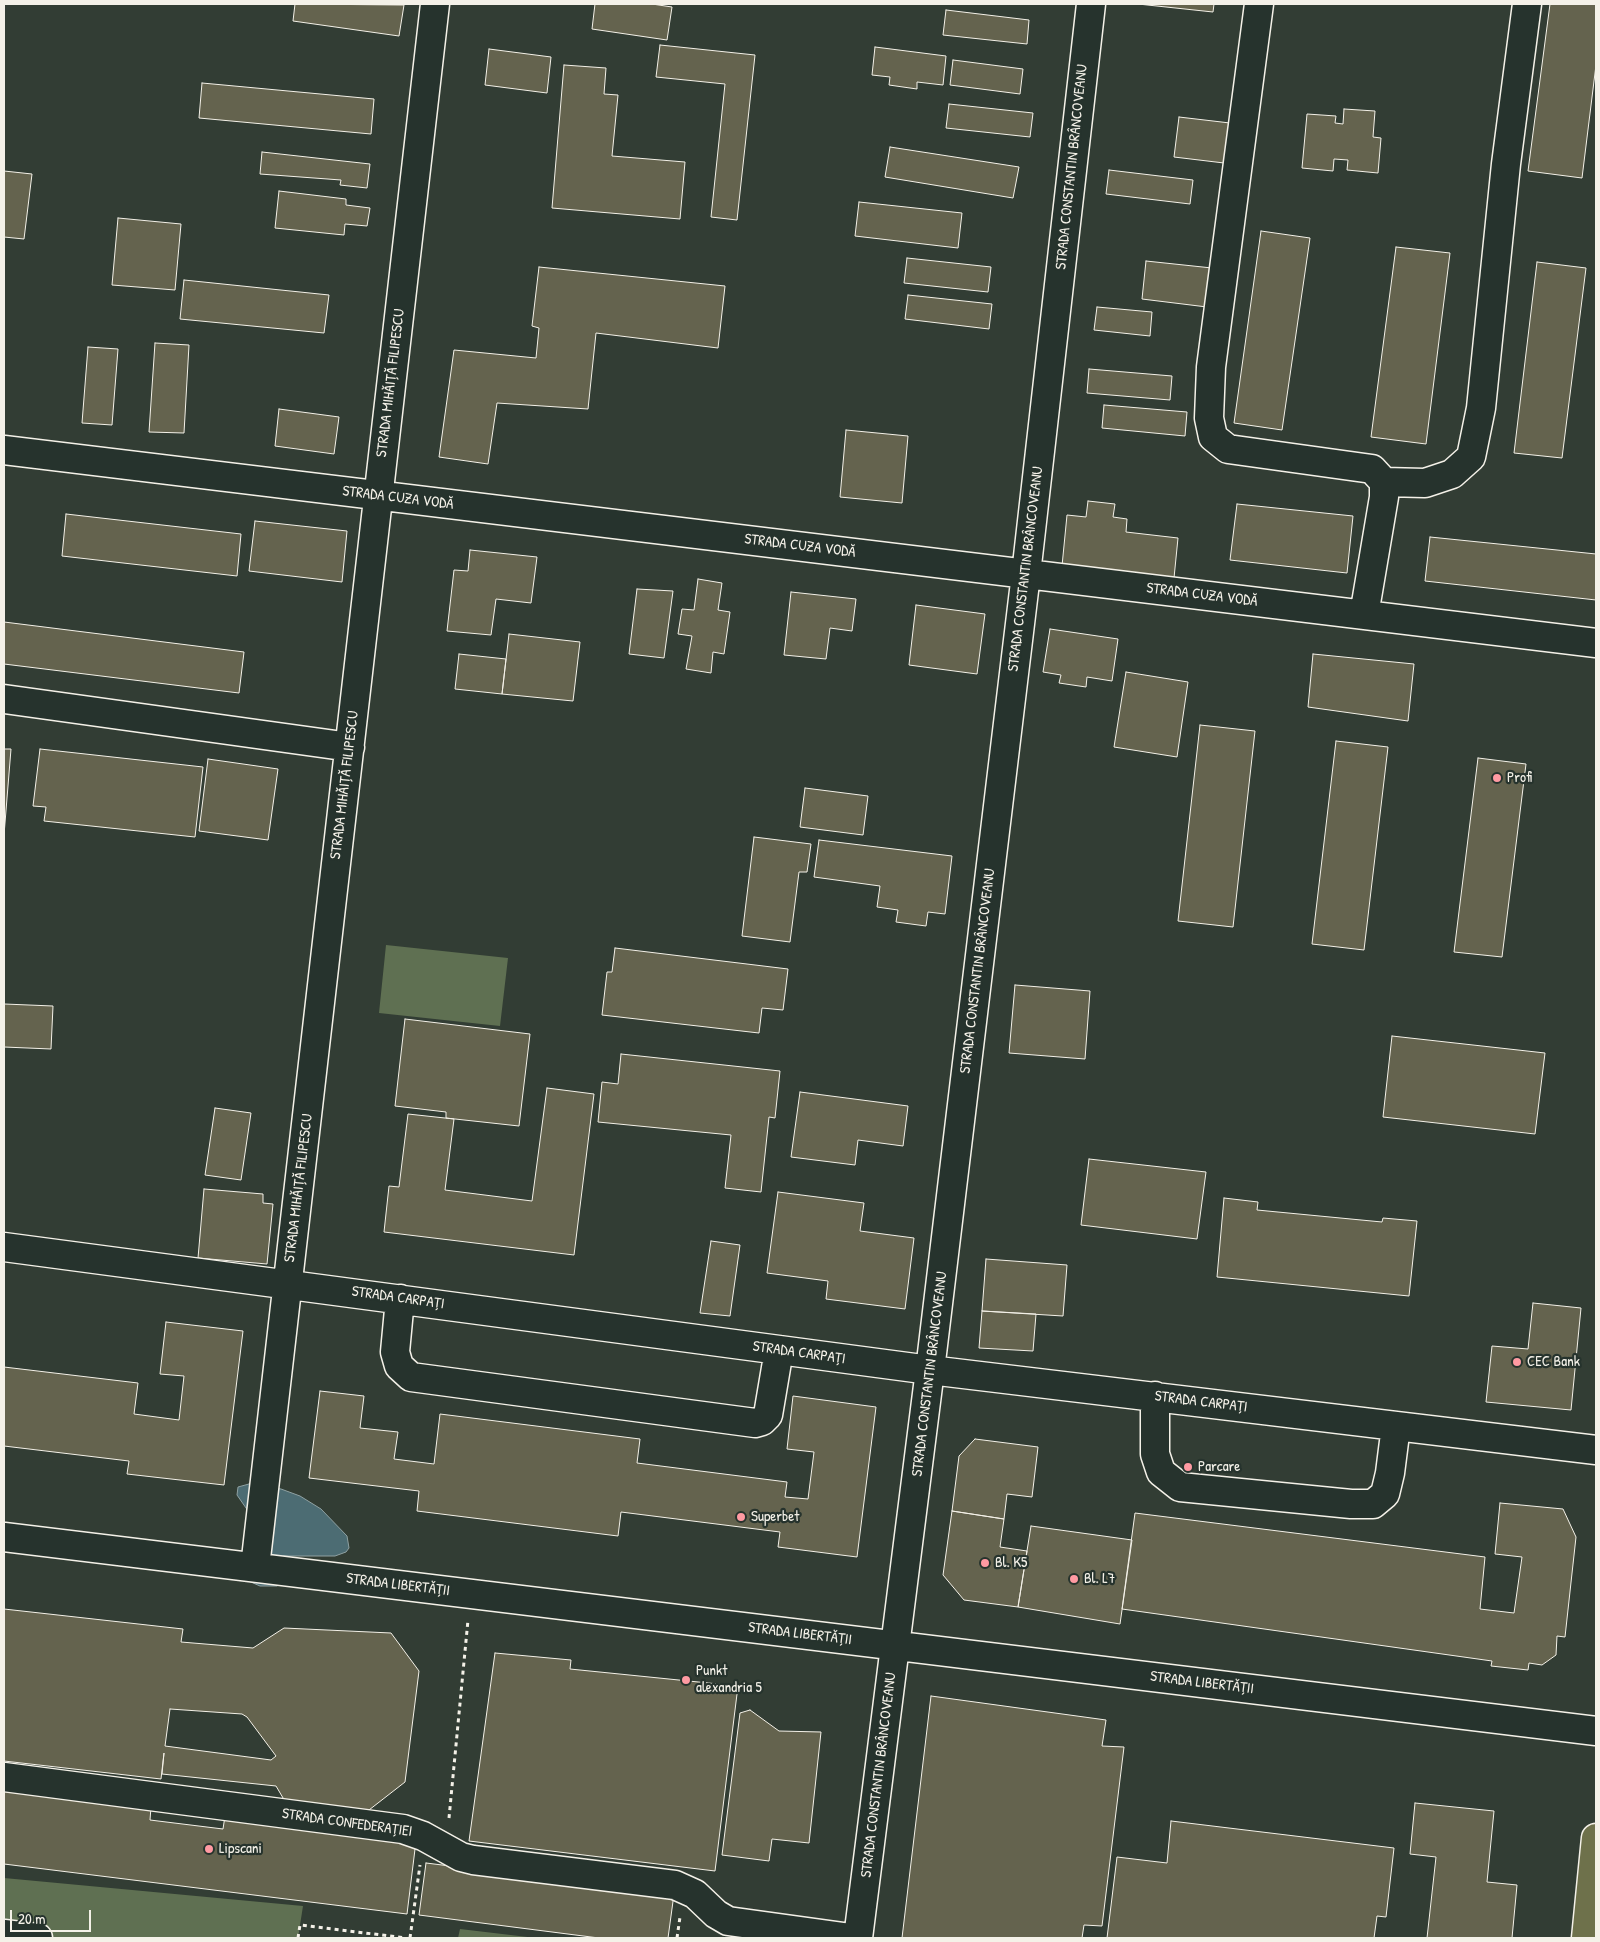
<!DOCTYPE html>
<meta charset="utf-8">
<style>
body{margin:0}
#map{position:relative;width:1600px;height:1942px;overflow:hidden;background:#323d34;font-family:"Patrick Hand",sans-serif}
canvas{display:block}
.frame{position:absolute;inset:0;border:5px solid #f4f1e8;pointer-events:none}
.scale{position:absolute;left:10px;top:1910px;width:81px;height:22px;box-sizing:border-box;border:2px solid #f4f1e8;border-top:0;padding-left:6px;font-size:15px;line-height:18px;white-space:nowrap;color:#f4f1e8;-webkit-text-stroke:4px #26332d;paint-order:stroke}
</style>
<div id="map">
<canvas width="1600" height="1942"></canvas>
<div class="frame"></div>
<div class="scale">20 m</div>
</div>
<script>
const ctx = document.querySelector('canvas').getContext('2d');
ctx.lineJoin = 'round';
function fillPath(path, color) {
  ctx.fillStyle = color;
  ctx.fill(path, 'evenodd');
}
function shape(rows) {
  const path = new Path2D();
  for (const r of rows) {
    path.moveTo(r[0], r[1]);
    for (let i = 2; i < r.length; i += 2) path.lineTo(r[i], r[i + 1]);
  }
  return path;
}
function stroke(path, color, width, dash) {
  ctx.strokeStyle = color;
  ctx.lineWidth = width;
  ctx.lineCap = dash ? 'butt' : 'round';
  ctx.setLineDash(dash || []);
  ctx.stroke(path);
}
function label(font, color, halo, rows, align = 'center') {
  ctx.font = font + ' "Patrick Hand",sans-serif';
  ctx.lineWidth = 4.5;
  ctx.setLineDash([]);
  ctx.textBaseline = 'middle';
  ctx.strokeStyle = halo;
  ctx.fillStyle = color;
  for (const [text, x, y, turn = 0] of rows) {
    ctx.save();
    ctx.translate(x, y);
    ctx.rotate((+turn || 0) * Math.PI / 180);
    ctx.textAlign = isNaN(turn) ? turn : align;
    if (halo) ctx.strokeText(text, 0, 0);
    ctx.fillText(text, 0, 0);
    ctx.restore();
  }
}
const green = shape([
 [386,945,508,958,500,1026,379,1013],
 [4,1878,303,1906,298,1938,4,1938],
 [460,1929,536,1938,458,1938]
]);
const water = shape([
 [249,1484,281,1489,300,1496,321,1509,347,1536,349,1548,346,1552,335,1556,283,1556,280,1559,280,1584,277,1586,260,1586,244,1579,262,1531,237,1495,238,1487,249,1484]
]);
const building = shape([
 [295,4,404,5,399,36,293,21,295,4],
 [595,4,652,4,672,7,667,40,592,29,595,4],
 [1138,4,1214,4,1213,12,1138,4],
 [1550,4,1596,4,1596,65,1582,178,1528,171,1550,4],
 [946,10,1029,20,1027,44,943,35,946,10],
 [660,45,755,55,737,220,711,217,725,84,656,77,660,45],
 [875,47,946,56,943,85,917,82,917,89,889,85,890,77,872,75,875,47],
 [489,49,551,57,547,93,485,85,489,49],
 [953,60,1023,69,1020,94,950,85,953,60],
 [564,65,606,68,604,94,618,95,612,156,685,162,680,219,552,208,564,65],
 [202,83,374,99,371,134,199,118,202,83],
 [949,104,1033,113,1030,137,946,128,949,104],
 [1344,109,1375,111,1373,137,1381,138,1378,173,1347,170,1348,160,1334,159,1333,171,1302,168,1307,114,1336,116,1335,123,1343,124,1344,109],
 [1179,117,1230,123,1224,163,1174,157,1179,117],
 [890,147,1019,167,1013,198,885,177,890,147],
 [262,152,370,164,367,188,340,185,341,180,260,174,262,152],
 [1109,170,1193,180,1190,204,1106,194,1109,170],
 [4,171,32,174,24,239,4,237,4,171],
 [279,191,346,199,346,205,370,208,367,226,345,224,344,235,275,228,279,191],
 [859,202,962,213,958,248,855,236,859,202],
 [118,218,181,224,175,290,112,285,118,218],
 [1261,231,1310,238,1282,430,1234,423,1261,231],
 [1396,247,1450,253,1426,444,1371,437,1396,247],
 [907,258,991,267,988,292,904,283,907,258],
 [1146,261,1212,268,1207,307,1142,299,1146,261],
 [1537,262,1586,268,1562,458,1514,453,1537,262],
 [539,267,725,286,718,348,596,333,588,409,497,403,488,464,439,457,454,350,536,358,539,328,532,326,539,267],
 [184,280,329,295,324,333,180,319,184,280],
 [908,295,992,304,989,329,905,319,908,295],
 [1097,307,1152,312,1150,336,1094,330,1097,307],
 [155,343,189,345,184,433,149,432,155,343],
 [88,347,118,349,112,425,82,423,88,347],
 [1089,369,1172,376,1170,400,1087,393,1089,369],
 [1104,405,1187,412,1185,436,1102,428,1104,405],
 [279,409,339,417,334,454,275,446,279,409],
 [846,430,908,436,902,503,840,497,846,430],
 [1088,501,1115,504,1113,517,1127,519,1126,532,1178,538,1174,578,1062,566,1067,515,1086,517,1088,501],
 [1237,504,1353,516,1347,573,1230,560,1237,504],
 [66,514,241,534,237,576,62,556,66,514],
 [255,521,347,531,342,582,249,571,255,521],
 [1430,537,1596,554,1596,600,1425,581,1430,537],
 [470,550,537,557,531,603,496,599,491,635,447,631,454,570,468,571,470,550],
 [698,579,722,583,718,610,730,612,724,654,713,652,711,673,686,669,692,636,678,634,682,609,694,610,698,579],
 [637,589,673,591,664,658,629,654,637,589],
 [791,592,856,599,852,631,830,628,826,659,784,655,791,592],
 [916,605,985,614,977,674,909,665,916,605],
 [4,622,244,652,239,693,4,664,4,622],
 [1050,629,1118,639,1112,681,1087,677,1086,687,1059,683,1061,675,1043,672,1050,629],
 [509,634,580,642,573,701,502,694,509,634],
 [459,654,506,659,502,694,455,689,459,654],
 [1313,654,1414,664,1408,721,1308,707,1313,654],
 [1126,672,1188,682,1177,757,1114,747,1126,672],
 [1200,725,1255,731,1233,927,1178,921,1200,725],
 [1336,741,1388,747,1364,950,1312,944,1336,741],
 [4,749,11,749,4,835,4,749],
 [40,749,203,767,195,837,44,821,46,807,33,806,40,749],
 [1478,758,1526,764,1502,957,1454,952,1478,758],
 [208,759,278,769,268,840,199,831,208,759],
 [805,788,868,796,863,835,800,827,805,788],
 [754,837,811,844,807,872,799,872,790,942,742,936,754,837],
 [819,840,952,856,945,914,928,912,926,926,896,922,898,910,877,907,880,886,814,877,819,840],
 [615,948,788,969,783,1010,762,1008,759,1033,602,1015,607,972,612,972,615,948],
 [1015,985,1090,991,1085,1059,1009,1053,1015,985],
 [4,1004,53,1006,51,1049,4,1047,4,1004],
 [405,1019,530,1034,519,1126,446,1118,446,1112,395,1106,405,1019],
 [1392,1036,1545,1053,1535,1134,1383,1117,1392,1036],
 [621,1054,780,1071,775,1118,769,1117,761,1192,725,1188,731,1135,598,1122,602,1082,618,1084,621,1054],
 [547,1088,594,1094,574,1255,384,1232,389,1186,399,1187,408,1114,454,1119,445,1190,532,1201,547,1088],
 [800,1092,908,1106,903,1146,858,1140,855,1165,791,1157,800,1092],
 [215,1108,251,1113,241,1180,205,1175,215,1108],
 [1089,1159,1206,1172,1197,1239,1081,1225,1089,1159],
 [204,1189,263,1194,263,1203,273,1204,267,1264,198,1258,204,1189],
 [778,1192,864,1203,860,1231,914,1238,905,1309,826,1299,828,1281,767,1273,778,1192],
 [1224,1198,1258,1202,1257,1210,1382,1222,1383,1218,1417,1221,1409,1296,1217,1277,1224,1198],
 [711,1241,740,1245,730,1316,700,1313,711,1241],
 [986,1259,1067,1265,1063,1316,982,1311,986,1259],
 [1533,1303,1581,1308,1571,1410,1486,1402,1492,1346,1528,1349,1533,1303],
 [982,1311,1036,1314,1033,1351,979,1348,982,1311],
 [166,1322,243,1331,224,1485,127,1474,129,1461,4,1446,4,1367,138,1383,134,1414,179,1420,184,1376,160,1374,166,1322],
 [320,1391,364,1396,360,1428,398,1432,394,1459,434,1464,440,1414,640,1439,637,1463,787,1482,785,1497,808,1499,814,1452,787,1449,793,1396,876,1407,857,1557,778,1547,780,1532,621,1512,618,1536,417,1511,419,1491,309,1478,320,1391],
 [975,1439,1038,1447,1032,1497,1007,1494,1004,1519,952,1511,959,1456,975,1439],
 [1500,1503,1563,1509,1576,1537,1565,1637,1557,1636,1556,1655,1542,1665,1529,1663,1528,1670,1491,1666,1492,1661,1122,1609,1135,1513,1485,1557,1480,1609,1514,1613,1522,1557,1495,1554,1500,1503],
 [952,1511,1004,1519,1000,1547,1027,1551,1018,1607,964,1600,943,1575,952,1511],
 [1031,1526,1132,1540,1120,1624,1018,1607,1031,1526],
 [4,1609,183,1629,181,1642,253,1648,284,1628,391,1633,419,1671,405,1782,369,1810,286,1803,276,1786,162,1774,164,1753,161,1779,4,1761,4,1609],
 [170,1709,242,1714,247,1717,276,1756,271,1760,165,1746,170,1709],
 [495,1653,571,1660,570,1669,738,1686,715,1871,469,1841,495,1653],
 [931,1696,1106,1720,1102,1746,1124,1747,1102,1926,1084,1925,1082,1938,902,1938,931,1696],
 [750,1710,779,1731,821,1732,809,1843,772,1839,769,1861,722,1855,740,1713,750,1710],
 [4,1789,151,1807,150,1820,223,1829,225,1816,416,1841,407,1914,4,1864,4,1789],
 [1415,1803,1494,1811,1487,1882,1517,1885,1512,1938,1427,1938,1436,1857,1410,1854,1415,1803],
 [1171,1821,1394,1848,1386,1917,1377,1916,1374,1938,1107,1938,1117,1857,1167,1863,1171,1821],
 [426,1863,674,1894,668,1938,599,1938,419,1915,426,1863]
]);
const path = shape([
 [449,1818,468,1620],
 [298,1938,300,1925,406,1938],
 [410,1938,420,1865],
 [677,1938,680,1917]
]);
const minor = shape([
 [1259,4,1211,367,1209,418,1213,437,1228,449,1372,469,1384,482,1384,497,1364,615],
 [4,450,1596,643],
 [1384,482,1425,483,1452,474,1471,457,1481,408,1506,164,1527,4],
 [4,699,350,747],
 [4,1247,930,1370,1596,1450],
 [400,1299,395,1352,399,1366,411,1377,755,1423,762,1421,768,1415,779,1350],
 [1155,1396,1155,1454,1161,1472,1180,1487,1351,1504,1373,1504,1385,1494,1390,1473,1396,1426],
 [4,1537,1596,1731],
 [255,1567,435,4],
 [4,1777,403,1829,423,1836,461,1857,473,1860,675,1885,695,1894,716,1914,728,1921,851,1938],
 [4,1934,38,1938],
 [858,1938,930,1370,1026,574,1091,4]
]);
const major = shape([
 [1586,1938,1596,1838]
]);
const markers = [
 [1497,778,5,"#ff9aa2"],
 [1517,1362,5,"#ff9aa2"],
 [1188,1467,5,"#ff9aa2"],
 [741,1517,5,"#ff9aa2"],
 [985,1563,5,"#ff9aa2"],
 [1074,1579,5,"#ff9aa2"],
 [686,1680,5,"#ff9aa2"],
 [209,1849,5,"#ff9aa2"]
];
const streetNames = [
 ["STRADA CONSTANTIN BRÂNCOVEANU",1072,167,-84],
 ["STRADA MIHĂIȚĂ FILIPESCU",391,383,-83],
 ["STRADA CUZA VODĂ",398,498,7],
 ["STRADA CUZA VODĂ",800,546,7],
 ["STRADA CONSTANTIN BRÂNCOVEANU",1026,569,-83],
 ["STRADA CUZA VODĂ",1202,595,7],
 ["STRADA MIHĂIȚĂ FILIPESCU",345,785,-83],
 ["STRADA CONSTANTIN BRÂNCOVEANU",978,971,-83],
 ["STRADA MIHĂIȚĂ FILIPESCU",299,1188,-83],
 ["STRADA CARPAȚI",398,1298,8],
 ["STRADA CARPAȚI",799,1353,8],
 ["STRADA CONSTANTIN BRÂNCOVEANU",930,1374,-83],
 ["STRADA CARPAȚI",1201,1402,7],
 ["STRADA LIBERTĂȚII",398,1585,7],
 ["STRADA LIBERTĂȚII",800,1634,7],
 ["STRADA LIBERTĂȚII",1202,1683,7],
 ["STRADA CONSTANTIN BRÂNCOVEANU",879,1775,-83],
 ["STRADA CONFEDERAȚIEI",347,1823,8]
];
const poiNames = [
 ["Profi",1507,778],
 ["CEC Bank",1527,1362],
 ["Parcare",1198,1467],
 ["Superbet",751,1517],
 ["Bl. K5",995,1563],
 ["Bl. L7",1084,1579],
 ["Punkt",696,1671],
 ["alexandria 5",696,1688],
 ["Lipscani",219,1849]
];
fillPath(green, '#5f7052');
fillPath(water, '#4c6c73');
stroke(water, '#8fa1a2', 1);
fillPath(building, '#64634e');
stroke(building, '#f4f1e8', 1);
stroke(minor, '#f4f1e8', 31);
stroke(major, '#f4f1e8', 31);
stroke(path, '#f4f1e8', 3, [4, 4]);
stroke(minor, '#26332d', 28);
stroke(major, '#6e714b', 28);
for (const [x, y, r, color] of markers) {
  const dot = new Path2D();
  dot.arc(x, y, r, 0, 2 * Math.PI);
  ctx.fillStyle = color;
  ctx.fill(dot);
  stroke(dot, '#26332d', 2);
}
label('15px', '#f4f1e8', '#26332d', streetNames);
label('15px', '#f4f1e8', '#26332d', poiNames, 'left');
</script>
